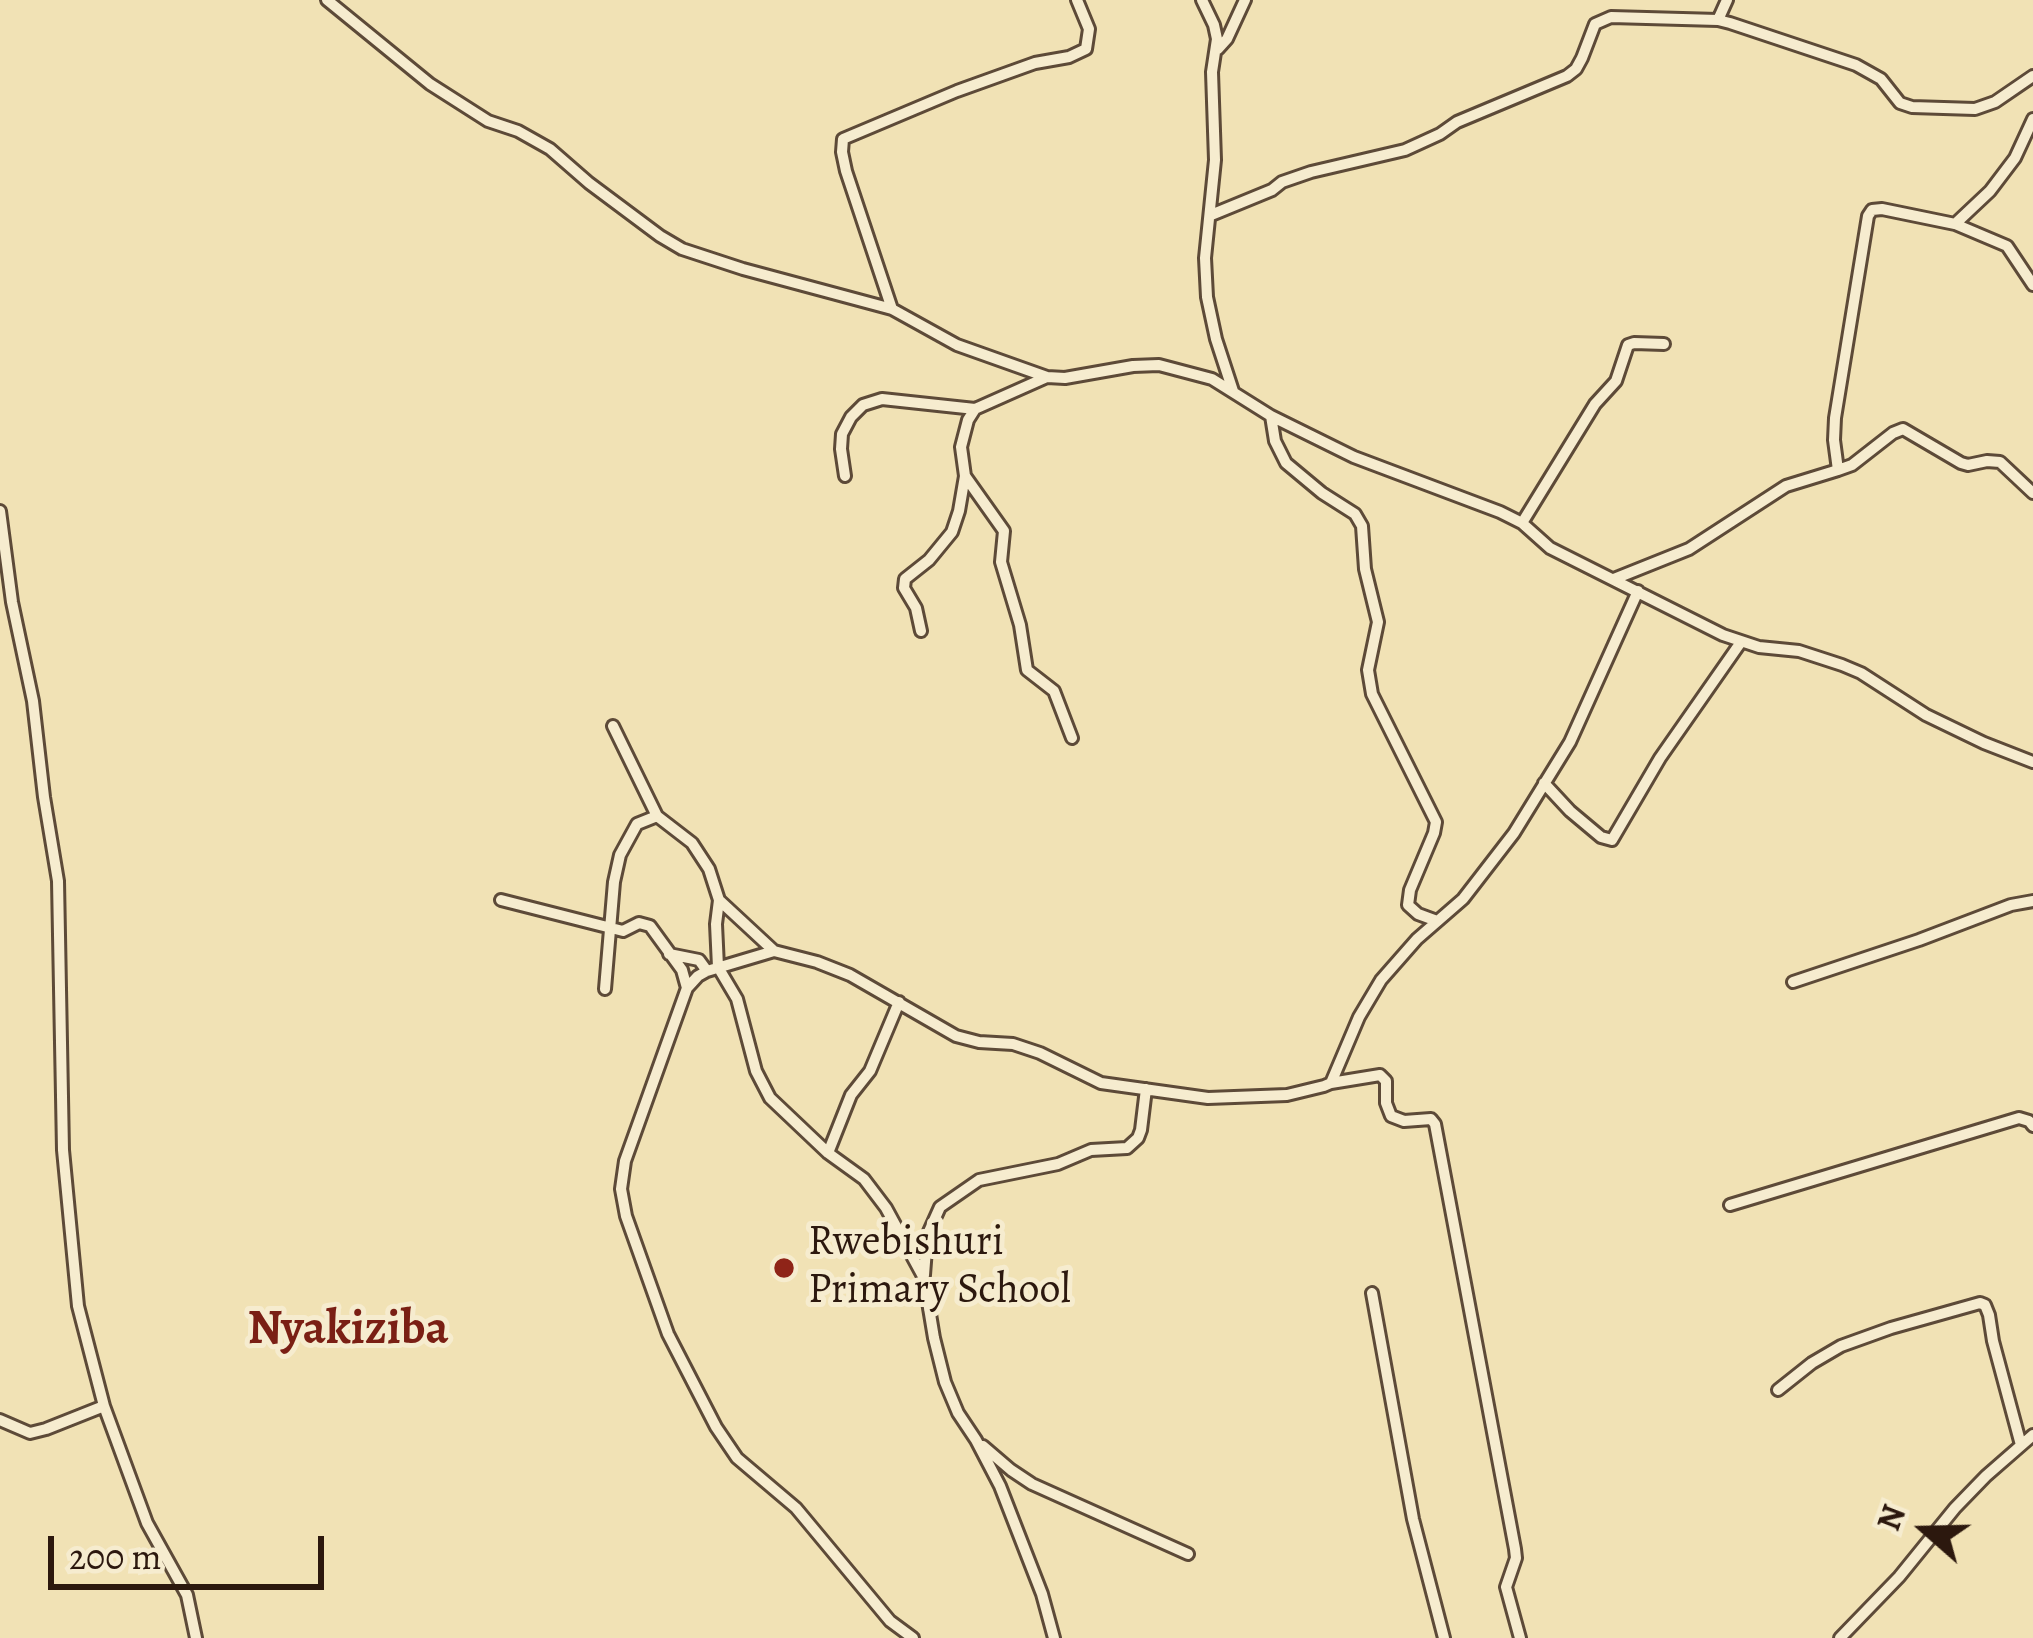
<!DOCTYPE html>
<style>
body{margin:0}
#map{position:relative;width:2033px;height:1638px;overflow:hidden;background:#f1e2b5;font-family:Alegreya,serif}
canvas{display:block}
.north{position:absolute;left:1865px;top:1470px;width:120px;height:120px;-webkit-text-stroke:9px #f6eccf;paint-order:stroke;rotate:290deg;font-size:33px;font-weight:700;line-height:48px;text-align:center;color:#2c180e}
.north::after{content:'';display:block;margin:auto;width:42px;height:54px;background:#2c180e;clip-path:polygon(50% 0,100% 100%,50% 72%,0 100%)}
.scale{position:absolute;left:48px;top:1536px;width:276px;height:54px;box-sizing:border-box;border:6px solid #2c180e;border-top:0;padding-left:15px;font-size:36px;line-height:42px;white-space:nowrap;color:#2c180e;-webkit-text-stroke:9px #f6eccf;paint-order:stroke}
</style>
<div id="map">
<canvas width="2033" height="1638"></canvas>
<div class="north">N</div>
<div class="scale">200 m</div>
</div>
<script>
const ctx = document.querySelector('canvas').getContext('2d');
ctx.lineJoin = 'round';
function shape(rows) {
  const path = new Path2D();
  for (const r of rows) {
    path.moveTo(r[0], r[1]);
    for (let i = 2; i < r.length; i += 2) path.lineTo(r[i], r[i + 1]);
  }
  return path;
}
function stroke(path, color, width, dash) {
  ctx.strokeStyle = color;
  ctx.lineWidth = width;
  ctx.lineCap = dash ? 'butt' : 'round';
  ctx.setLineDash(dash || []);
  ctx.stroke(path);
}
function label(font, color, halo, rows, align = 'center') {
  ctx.font = font + ' Alegreya,serif';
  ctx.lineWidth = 10;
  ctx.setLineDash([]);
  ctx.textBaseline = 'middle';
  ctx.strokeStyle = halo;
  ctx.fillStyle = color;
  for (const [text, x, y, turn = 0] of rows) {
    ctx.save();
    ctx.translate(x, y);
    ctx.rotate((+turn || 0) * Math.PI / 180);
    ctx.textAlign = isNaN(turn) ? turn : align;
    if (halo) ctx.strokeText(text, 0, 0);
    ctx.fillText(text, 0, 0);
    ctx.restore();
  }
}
const minor = shape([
 [327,0,430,84,488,121,518,131,550,149,589,183,660,236,682,249,743,269,892,309,957,345,1047,377,1065,378,1133,366,1159,365,1212,379,1271,416,1354,457,1500,512,1522,523,1550,548,1723,635,1759,647,1799,651,1842,665,1861,673,1926,715,1984,743,2033,762],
 [1202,0,1214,25,1217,39,1212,72,1215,160,1205,258,1207,297,1216,339,1233,391],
 [1718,20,1727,0],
 [1218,49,1227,39,1245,0],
 [1211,215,1272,190,1282,182,1311,172,1405,150,1440,134,1457,122,1567,76,1576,69,1582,58,1595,24,1611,17,1718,20,1730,23,1856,65,1881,79,1900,103,1912,107,1975,109,1995,102,2033,76],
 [1955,224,2007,246,2033,285],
 [892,309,846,171,842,152,843,139,957,91,1035,63,1069,57,1086,49,1089,29,1077,0],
 [975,409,968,420,961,447,965,476,1004,531,1001,562,1020,625,1027,670,1054,691,1072,738],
 [1271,416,1275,441,1286,463,1322,493,1355,514,1362,526,1365,569,1378,622,1368,670,1372,694,1436,822,1434,833,1410,890,1408,905,1418,914,1437,921],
 [1838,470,1852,465,1893,433,1903,429,1961,463,1968,465,1987,461,2000,462,2033,493],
 [845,476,841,449,842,434,851,417,863,405,882,399,975,409,1047,377],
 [0,511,12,602,33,701,44,797,58,881,63,1150,78,1306,104,1406,147,1523,187,1595,196,1638],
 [1522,523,1595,404,1616,381,1628,345,1634,343,1664,344],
 [1614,579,1689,549,1786,486,1838,470,1834,440,1835,418,1868,216,1872,210,1882,209,1955,224,1990,191,2015,158,2033,119],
 [921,631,916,608,904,588,905,579,929,560,952,532,959,511,965,476],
 [613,726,657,816,692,843,709,869,719,900,716,924,718,967,737,999,756,1071,770,1098,828,1153,864,1179,886,1208,924,1278,934,1338,945,1382,958,1413,976,1440,1000,1486,1042,1594,1054,1638],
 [1544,783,1570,811,1601,837,1612,840,1660,758,1741,642],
 [501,900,623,931,639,923,650,926,682,970,687,988],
 [719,900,774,951],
 [669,954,699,960,707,971],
 [1793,982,1919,940,2011,905,2033,901],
 [605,989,614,882,620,855,637,824,657,816],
 [1331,1083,1380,1075,1386,1081,1386,1103,1391,1116,1404,1121,1431,1119,1435,1124,1515,1549,1516,1558,1506,1587,1520,1638],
 [828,1153,851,1095,870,1071,899,1002],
 [1730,1205,2019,1118,2029,1121,2033,1126],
 [924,1275,927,1236,940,1207,979,1180,1058,1164,1091,1150,1127,1148,1138,1138,1141,1130,1146,1089],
 [1372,1293,1413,1519,1444,1638],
 [1778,1390,1812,1363,1841,1346,1891,1328,1980,1303,1985,1305,1989,1315,1993,1341,2021,1445],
 [0,1420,30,1433,46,1429,104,1406],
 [983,1446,1011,1470,1032,1484,1188,1554],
 [913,1638,890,1621,796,1508,737,1458,716,1427,668,1334,626,1216,621,1189,625,1161,687,988,698,976,707,971,774,951,817,962,850,975,956,1036,979,1042,1013,1044,1040,1053,1101,1083,1208,1098,1287,1095,1324,1086,1331,1083,1359,1017,1381,980,1417,939,1463,899,1514,833,1570,742,1638,591],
 [1840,1638,1899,1577,1955,1508,1986,1476,2033,1435]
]);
const markers = [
 [784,1268,12,"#8f2418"]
];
const poiNames = [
 ["Rwebishuri",808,1244],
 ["Primary School",808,1292]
];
const quarterNames = [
 ["Nyakiziba",348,1331]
];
stroke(minor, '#5d4a38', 16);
stroke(minor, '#f6eccf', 10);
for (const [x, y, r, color] of markers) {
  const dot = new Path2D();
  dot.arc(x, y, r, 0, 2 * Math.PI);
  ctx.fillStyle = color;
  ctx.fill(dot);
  stroke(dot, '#f6eccf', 4.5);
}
label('42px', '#2c180e', '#f6eccf', poiNames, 'left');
label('bold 48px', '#7a1f14', '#f6eccf', quarterNames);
</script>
